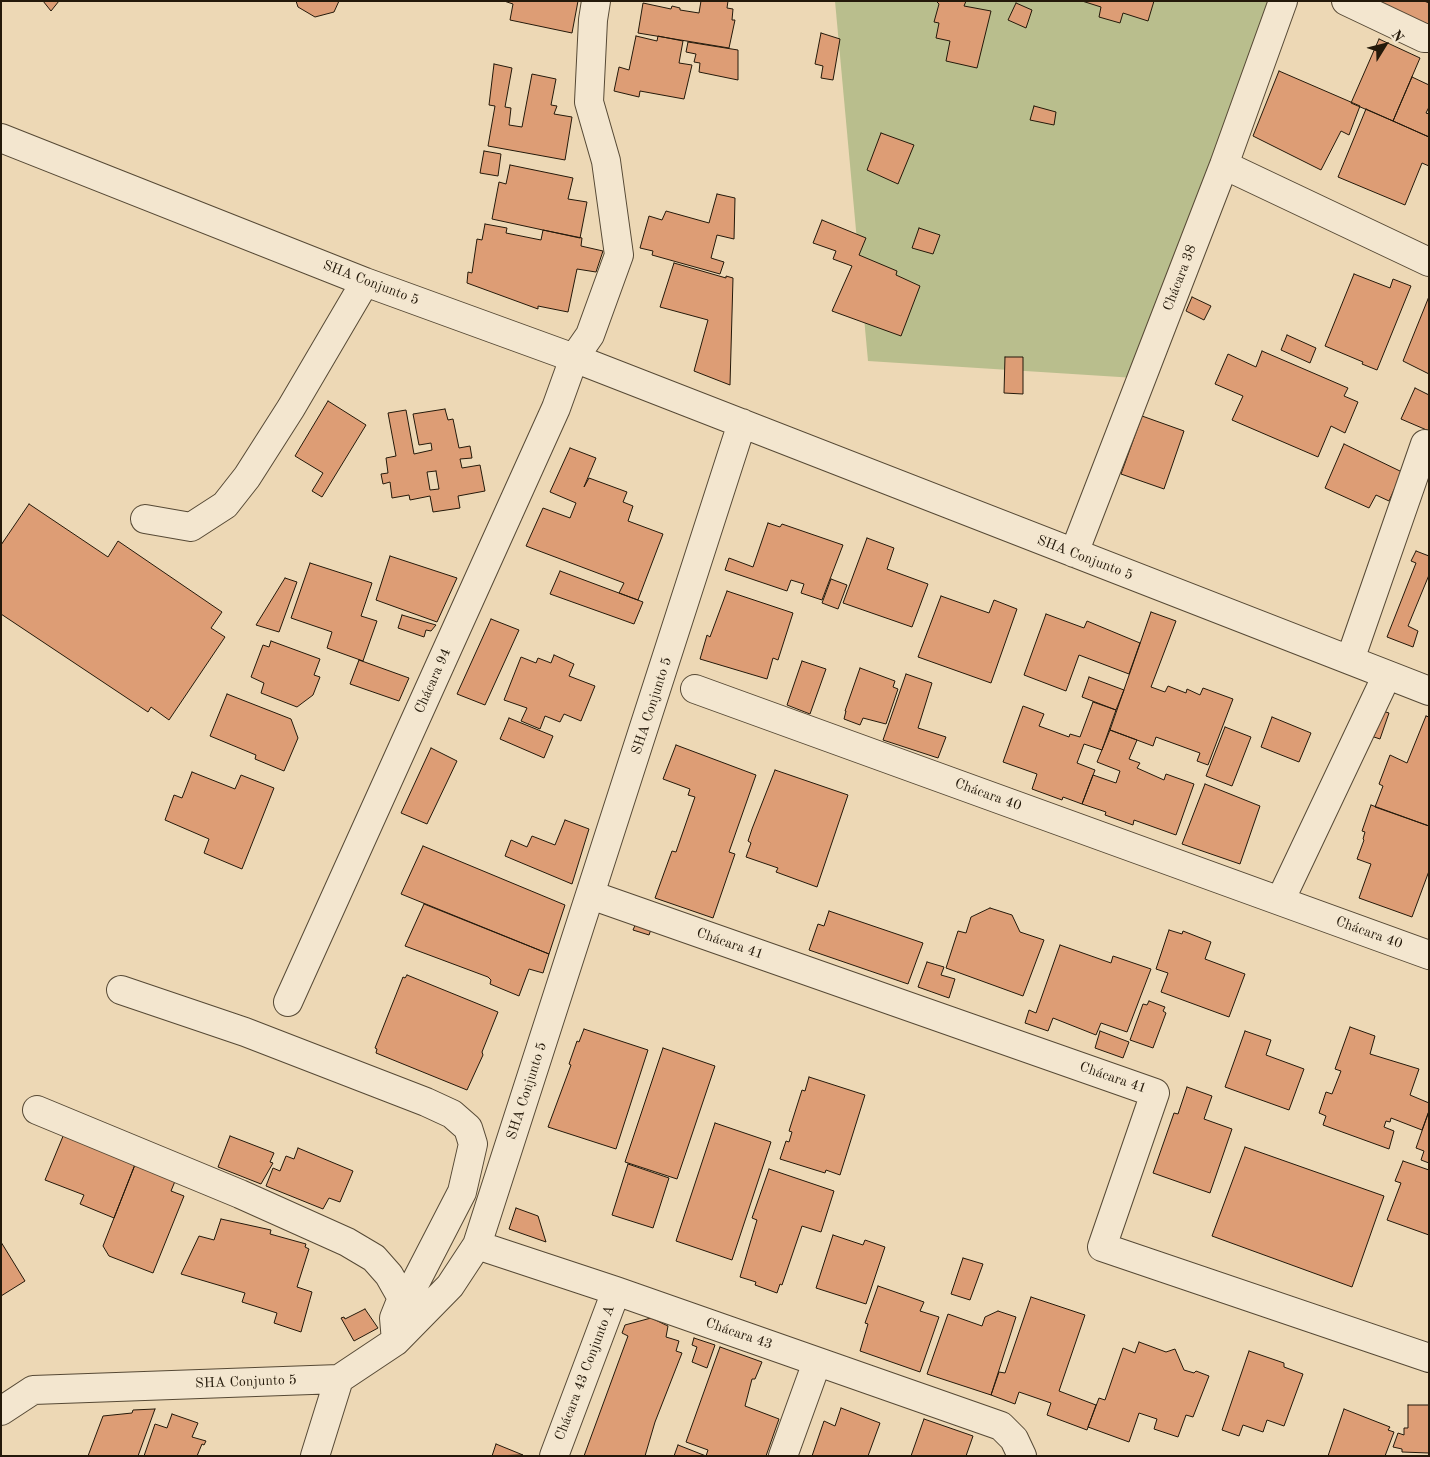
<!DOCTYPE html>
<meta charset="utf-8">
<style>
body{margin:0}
#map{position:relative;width:1430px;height:1457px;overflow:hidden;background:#edd8b5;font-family:"Old Standard TT",serif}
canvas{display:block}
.frame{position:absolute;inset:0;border:2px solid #24190a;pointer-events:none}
.north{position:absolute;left:1360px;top:20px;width:50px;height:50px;-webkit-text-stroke:4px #f3e6cf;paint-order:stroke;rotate:54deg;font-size:14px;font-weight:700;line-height:20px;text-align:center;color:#24190a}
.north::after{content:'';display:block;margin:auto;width:18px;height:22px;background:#24190a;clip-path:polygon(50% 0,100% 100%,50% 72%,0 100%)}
</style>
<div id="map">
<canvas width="1430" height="1457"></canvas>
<div class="frame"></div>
<div class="north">N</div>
</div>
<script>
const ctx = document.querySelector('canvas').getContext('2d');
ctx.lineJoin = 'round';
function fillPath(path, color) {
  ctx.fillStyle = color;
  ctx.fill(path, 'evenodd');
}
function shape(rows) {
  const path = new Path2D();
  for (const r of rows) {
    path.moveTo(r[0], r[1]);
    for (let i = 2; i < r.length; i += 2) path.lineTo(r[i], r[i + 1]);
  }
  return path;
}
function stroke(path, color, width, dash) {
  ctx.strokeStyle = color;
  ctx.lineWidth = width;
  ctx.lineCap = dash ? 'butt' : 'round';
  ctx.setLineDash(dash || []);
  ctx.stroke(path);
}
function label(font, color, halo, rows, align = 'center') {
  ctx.font = font + ' "Old Standard TT",serif';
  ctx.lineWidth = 4;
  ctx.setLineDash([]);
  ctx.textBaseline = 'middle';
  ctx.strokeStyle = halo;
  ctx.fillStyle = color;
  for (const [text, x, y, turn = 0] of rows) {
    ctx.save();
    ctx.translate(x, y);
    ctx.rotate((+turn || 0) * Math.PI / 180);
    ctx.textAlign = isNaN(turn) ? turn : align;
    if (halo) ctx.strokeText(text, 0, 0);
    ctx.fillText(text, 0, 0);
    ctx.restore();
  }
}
const green = shape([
 [835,1,1273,1,1151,379,868,361]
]);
const building = shape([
 [43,1,59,1,51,11,43,1],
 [296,1,339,1,334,12,315,17,298,7,296,1],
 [504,1,578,1,572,33,510,20,513,4,504,1],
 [701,1,728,1,727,8,733,9,732,20,735,20,729,48,638,33,643,3,671,9,672,6,680,8,680,10,699,13,701,1],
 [936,1,966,1,964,6,991,11,977,68,946,61,950,41,936,38,939,23,934,22,939,4,936,1],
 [1082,1,1154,1,1148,21,1123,13,1120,23,1099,17,1101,7,1082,1],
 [1374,1,1424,1,1429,3,1429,30,1374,1],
 [1016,3,1032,10,1026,28,1008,20,1016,3],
 [821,33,840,39,833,80,821,78,823,66,815,64,821,33],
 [636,36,657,41,658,36,683,41,679,63,692,65,684,99,640,91,639,97,614,91,619,67,629,70,636,36],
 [1379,39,1420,58,1393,121,1351,103,1379,39],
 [688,42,738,50,738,80,699,72,700,63,694,62,696,54,686,52,688,42],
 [494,64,512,68,505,107,511,108,509,125,522,127,532,74,556,79,551,105,557,106,554,114,572,117,565,160,488,146,495,106,489,105,494,64],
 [1279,71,1360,106,1349,135,1341,131,1321,170,1253,136,1279,71],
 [1412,77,1429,85,1429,107,1426,113,1429,114,1429,137,1393,121,1412,77],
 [1034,106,1056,112,1054,125,1030,120,1034,106],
 [1366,109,1429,137,1429,166,1422,163,1405,205,1338,177,1366,109],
 [881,133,914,145,898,184,867,170,881,133],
 [484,151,501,154,498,176,480,173,484,151],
 [510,165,573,178,568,199,587,202,580,238,492,219,499,182,506,184,510,165],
 [717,194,735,198,734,239,717,235,711,258,724,262,720,274,652,255,653,251,640,248,649,216,662,220,666,211,709,223,717,194],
 [822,220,866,238,859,255,897,271,896,275,920,286,901,336,832,311,852,266,833,259,836,251,813,243,822,220],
 [485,224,507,228,506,233,541,240,543,230,582,238,581,246,603,251,596,272,577,269,568,312,538,306,538,309,467,283,468,272,472,273,477,239,482,240,485,224],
 [919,228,940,235,933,254,912,248,919,228],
 [674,263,726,278,726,276,733,278,730,385,694,371,708,320,660,307,674,263],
 [1354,274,1390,288,1393,279,1411,286,1377,370,1362,364,1363,362,1325,346,1354,274],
 [1192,297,1211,306,1204,320,1186,311,1192,297],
 [1428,299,1429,300,1429,374,1403,361,1428,299],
 [1287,335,1316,348,1310,363,1281,350,1287,335],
 [1262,351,1348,388,1344,396,1358,402,1345,433,1331,426,1318,457,1232,420,1243,396,1215,384,1228,354,1256,367,1262,351],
 [1005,357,1023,357,1023,394,1004,393,1005,357],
 [1415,388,1429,395,1429,431,1401,419,1415,388],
 [328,401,366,425,322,497,312,491,323,473,295,456,328,401],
 [445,409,448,420,453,419,459,448,470,446,472,458,460,459,462,468,480,465,485,491,458,496,460,508,433,512,430,496,410,500,409,495,392,498,390,482,383,484,381,474,388,473,386,458,396,456,388,413,406,410,414,454,432,450,431,443,419,445,413,414,445,409],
 [436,471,439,489,430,490,427,472,436,471],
 [1142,416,1184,431,1164,489,1121,474,1142,416],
 [1344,444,1402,472,1389,501,1376,495,1369,508,1325,488,1344,444],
 [570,448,596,458,584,487,589,478,627,492,623,502,633,506,628,521,663,534,638,600,619,593,624,583,526,546,543,508,570,518,576,503,550,492,570,448],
 [29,504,108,557,118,541,222,612,211,628,225,637,169,720,151,707,148,712,1,614,1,545,29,504],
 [768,523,780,527,782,524,843,545,822,600,801,593,804,584,791,580,787,591,725,570,729,558,753,567,768,523],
 [867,538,894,548,887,569,928,584,912,627,843,603,867,538],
 [1416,551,1429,556,1429,575,1408,626,1418,631,1413,647,1387,637,1416,563,1411,561,1416,551],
 [390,556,457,578,437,622,376,600,390,556],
 [310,563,372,583,361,616,377,621,363,661,327,648,332,632,291,618,310,563],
 [560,571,643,602,634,624,550,594,560,571],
 [285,578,297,582,279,632,256,625,285,578],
 [831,579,847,585,838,609,822,603,831,579],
 [727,591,793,613,778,660,773,658,767,679,700,659,707,635,710,637,727,591],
 [941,596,989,613,994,600,1017,609,991,683,918,657,941,596],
 [1151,612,1176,621,1151,687,1165,692,1168,686,1186,693,1187,689,1200,695,1203,688,1233,699,1208,765,1197,761,1200,753,1156,737,1153,746,1110,730,1151,612],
 [1046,614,1084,628,1087,621,1140,643,1129,674,1079,655,1066,691,1024,675,1046,614],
 [402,615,429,623,436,625,431,631,426,630,424,637,398,628,402,615],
 [491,619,519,630,485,705,457,694,491,619],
 [271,641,320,659,314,675,320,677,313,695,297,707,261,693,264,683,251,677,263,645,269,647,271,641],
 [554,655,574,664,569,676,595,686,581,721,564,714,560,722,545,716,540,729,521,721,527,708,504,700,521,657,536,663,538,658,551,663,554,655],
 [359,660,409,678,399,701,350,684,359,660],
 [802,661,826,669,810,714,787,705,802,661],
 [860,668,895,681,893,687,898,689,886,724,863,718,860,725,844,719,846,711,845,711,860,668],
 [906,674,932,683,918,728,946,737,938,758,883,740,906,674],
 [1089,677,1124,690,1116,710,1082,697,1089,677],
 [227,694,291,719,298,738,284,771,255,759,256,755,210,736,227,694],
 [1093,702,1116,710,1102,750,1084,744,1077,763,1095,770,1082,804,1063,797,1062,800,1032,789,1037,774,1003,762,1023,706,1044,714,1039,726,1069,737,1070,734,1080,737,1093,702],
 [1376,709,1389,713,1380,739,1365,734,1376,709],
 [1426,716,1429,717,1429,826,1375,807,1383,786,1379,784,1390,755,1407,763,1426,716],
 [1272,717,1311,733,1299,762,1261,747,1272,717],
 [509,718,553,736,544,758,500,739,509,718],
 [1225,727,1251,737,1232,786,1206,776,1225,727],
 [1110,730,1137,740,1129,759,1140,763,1137,768,1164,780,1166,774,1194,784,1176,835,1134,820,1133,825,1105,815,1106,812,1082,804,1093,775,1116,783,1120,771,1097,762,1110,730],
 [676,745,756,775,729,852,735,854,713,918,655,898,672,851,676,852,695,797,688,795,690,789,663,779,676,745],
 [431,748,457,761,427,824,401,813,431,748],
 [775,770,848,795,817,887,776,872,778,868,746,857,751,843,748,841,752,829,775,770],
 [192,772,235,789,241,775,274,788,242,869,204,853,209,839,165,820,174,795,182,798,192,772],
 [1205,784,1260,806,1240,864,1182,844,1205,784],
 [1371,805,1429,826,1429,871,1412,917,1359,898,1371,864,1357,859,1364,840,1363,839,1365,832,1362,831,1371,805],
 [565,820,589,829,572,884,505,856,511,840,527,847,532,836,555,845,565,820],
 [423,846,565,905,549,954,401,894,423,846],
 [424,904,549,954,543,973,529,969,519,996,490,984,491,980,488,977,405,946,424,904],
 [990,908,1012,915,1020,932,1044,940,1023,996,946,968,958,931,966,933,971,917,990,908],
 [829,911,923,943,908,984,809,950,818,924,824,926,829,911],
 [637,921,654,921,649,935,633,930,637,921],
 [1169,930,1182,934,1183,931,1211,942,1205,959,1245,974,1229,1017,1161,992,1168,973,1156,969,1169,930],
 [1060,945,1111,963,1113,956,1151,969,1127,1032,1101,1023,1096,1035,1053,1018,1048,1031,1025,1023,1029,1010,1036,1013,1060,945],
 [927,962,944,967,941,975,955,979,949,998,918,987,927,962],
 [407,975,498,1012,482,1052,483,1055,467,1090,376,1053,377,1049,375,1048,403,977,405,978,407,975],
 [1149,1001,1165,1007,1163,1011,1166,1013,1153,1048,1130,1040,1143,1004,1147,1005,1149,1001],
 [1350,1027,1375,1036,1370,1054,1419,1069,1410,1095,1429,1103,1429,1111,1422,1130,1391,1118,1390,1122,1386,1121,1384,1127,1394,1131,1389,1149,1323,1125,1326,1116,1319,1113,1326,1092,1332,1094,1341,1071,1335,1069,1350,1027],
 [584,1029,648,1050,616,1149,548,1127,571,1065,569,1064,577,1041,579,1042,584,1029],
 [1100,1031,1129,1042,1123,1058,1095,1048,1100,1031],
 [1245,1031,1271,1040,1266,1055,1304,1069,1289,1110,1225,1087,1245,1031],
 [663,1048,715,1066,677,1179,625,1162,663,1048],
 [809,1077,865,1095,840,1175,826,1170,825,1173,780,1159,786,1141,789,1142,792,1132,789,1131,802,1090,805,1091,809,1077],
 [1187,1087,1212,1096,1204,1119,1232,1129,1210,1193,1153,1173,1174,1113,1178,1114,1187,1087],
 [1429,1111,1429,1163,1421,1160,1424,1151,1416,1148,1429,1111],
 [715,1123,771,1142,732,1260,676,1241,715,1123],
 [66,1129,138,1157,114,1218,80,1204,84,1195,45,1180,66,1129],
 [230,1136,274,1153,270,1162,273,1163,261,1184,218,1167,230,1136],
 [1245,1147,1384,1196,1352,1287,1212,1236,1245,1147],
 [298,1148,353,1171,340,1202,329,1198,323,1209,266,1186,273,1168,280,1171,286,1156,294,1159,298,1148],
 [138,1157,178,1174,171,1191,184,1196,153,1273,109,1256,103,1246,138,1157],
 [1403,1161,1429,1170,1429,1235,1387,1220,1401,1183,1395,1181,1403,1161],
 [628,1164,669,1178,653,1228,612,1215,628,1164],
 [769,1169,834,1191,821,1232,802,1226,782,1285,780,1284,777,1293,755,1285,756,1282,740,1277,757,1220,752,1218,769,1169],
 [516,1208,538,1216,546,1242,509,1229,516,1208],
 [221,1219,271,1230,270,1234,306,1244,305,1247,309,1249,297,1287,312,1292,301,1332,274,1323,277,1313,242,1302,245,1293,181,1274,199,1236,214,1240,221,1219],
 [833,1235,863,1245,865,1240,885,1247,866,1304,816,1288,833,1235],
 [1,1242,25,1281,1,1296,1,1242],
 [963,1258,983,1264,970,1300,951,1294,963,1258],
 [878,1286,924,1302,920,1311,939,1317,920,1372,860,1351,868,1324,865,1323,878,1286],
 [1031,1297,1085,1315,1059,1391,1096,1405,1087,1430,1047,1415,1051,1403,1019,1392,1015,1404,991,1395,999,1372,1005,1373,1031,1297],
 [365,1309,378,1328,354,1341,341,1318,344,1317,345,1319,365,1309],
 [998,1311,1016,1317,991,1395,927,1374,948,1314,982,1326,985,1317,998,1311],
 [651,1318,668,1326,666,1337,679,1341,676,1351,682,1353,655,1422,645,1456,584,1456,628,1336,622,1333,625,1325,651,1318],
 [694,1338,715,1345,707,1368,692,1362,697,1347,692,1345,694,1338],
 [1139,1342,1166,1352,1175,1349,1184,1370,1194,1373,1196,1371,1209,1376,1193,1417,1186,1415,1178,1437,1154,1429,1157,1419,1139,1413,1129,1442,1088,1427,1099,1398,1105,1400,1123,1348,1135,1353,1139,1342],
 [720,1347,762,1362,755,1379,752,1379,745,1406,779,1419,766,1456,706,1456,708,1450,686,1442,720,1347],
 [1249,1351,1284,1363,1284,1367,1303,1374,1284,1426,1267,1420,1263,1432,1243,1425,1239,1436,1222,1430,1249,1351],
 [1408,1405,1429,1405,1429,1453,1402,1452,1402,1449,1393,1447,1398,1433,1404,1435,1404,1428,1408,1428,1408,1405],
 [841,1408,880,1423,868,1456,812,1456,824,1421,835,1426,841,1408],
 [155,1409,138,1456,88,1456,103,1416,132,1413,133,1410,155,1409],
 [1344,1409,1390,1427,1388,1430,1394,1432,1385,1456,1328,1456,1344,1409],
 [172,1414,198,1423,192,1437,206,1441,204,1445,202,1444,197,1456,144,1456,155,1424,167,1428,172,1414],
 [924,1419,973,1436,966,1456,911,1456,924,1419],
 [496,1444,523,1455,492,1456,496,1444],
 [678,1445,706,1456,674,1456,678,1445]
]);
const minor = shape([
 [1346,1,1424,38,1429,38],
 [1,138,365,282,574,358,1429,691],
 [1224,165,1429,262],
 [145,519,191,527,225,505,247,477,291,408,365,282],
 [1074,553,1224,165,1283,1],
 [1350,660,1425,444],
 [695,689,1429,955],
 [591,895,1155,1093,1102,1247,1429,1358],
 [1280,901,1387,675],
 [121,990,245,1032,426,1102,452,1114,468,1128,473,1144,462,1192,413,1287,402,1298,394,1318,396,1341],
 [288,1002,556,408,574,358,590,335,619,255,606,161,589,102,593,20,596,1],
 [37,1110,240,1194,347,1242,374,1258,389,1275,402,1298],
 [477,1245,616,1291,1001,1426,1014,1439,1022,1456],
 [1,1411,33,1390,339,1379,396,1341,450,1286,477,1245,742,423],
 [315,1456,339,1379],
 [554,1456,616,1291],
 [783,1456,817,1362]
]);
const streetNames = [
 ["Chácara 38",1180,278,-69],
 ["SHA Conjunto 5",371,283,21],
 ["SHA Conjunto 5",1085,558,21],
 ["Chácara 94",433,681,-66],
 ["SHA Conjunto 5",652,706,-72],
 ["Chácara 40",988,795,20],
 ["Chácara 40",1369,933,20],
 ["Chácara 41",730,944,19],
 ["Chácara 41",1113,1078,19],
 ["SHA Conjunto 5",527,1091,-72],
 ["Chácara 43",739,1334,19],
 ["Chácara 43 Conjunto A",585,1373,-69],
 ["SHA Conjunto 5",246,1382,-2]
];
fillPath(green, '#b9be8d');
fillPath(building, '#dd9d75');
stroke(building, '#24190a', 1);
stroke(minor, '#564935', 30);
stroke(minor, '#f3e6cf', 28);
label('14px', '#24190a', '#f3e6cf', streetNames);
</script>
